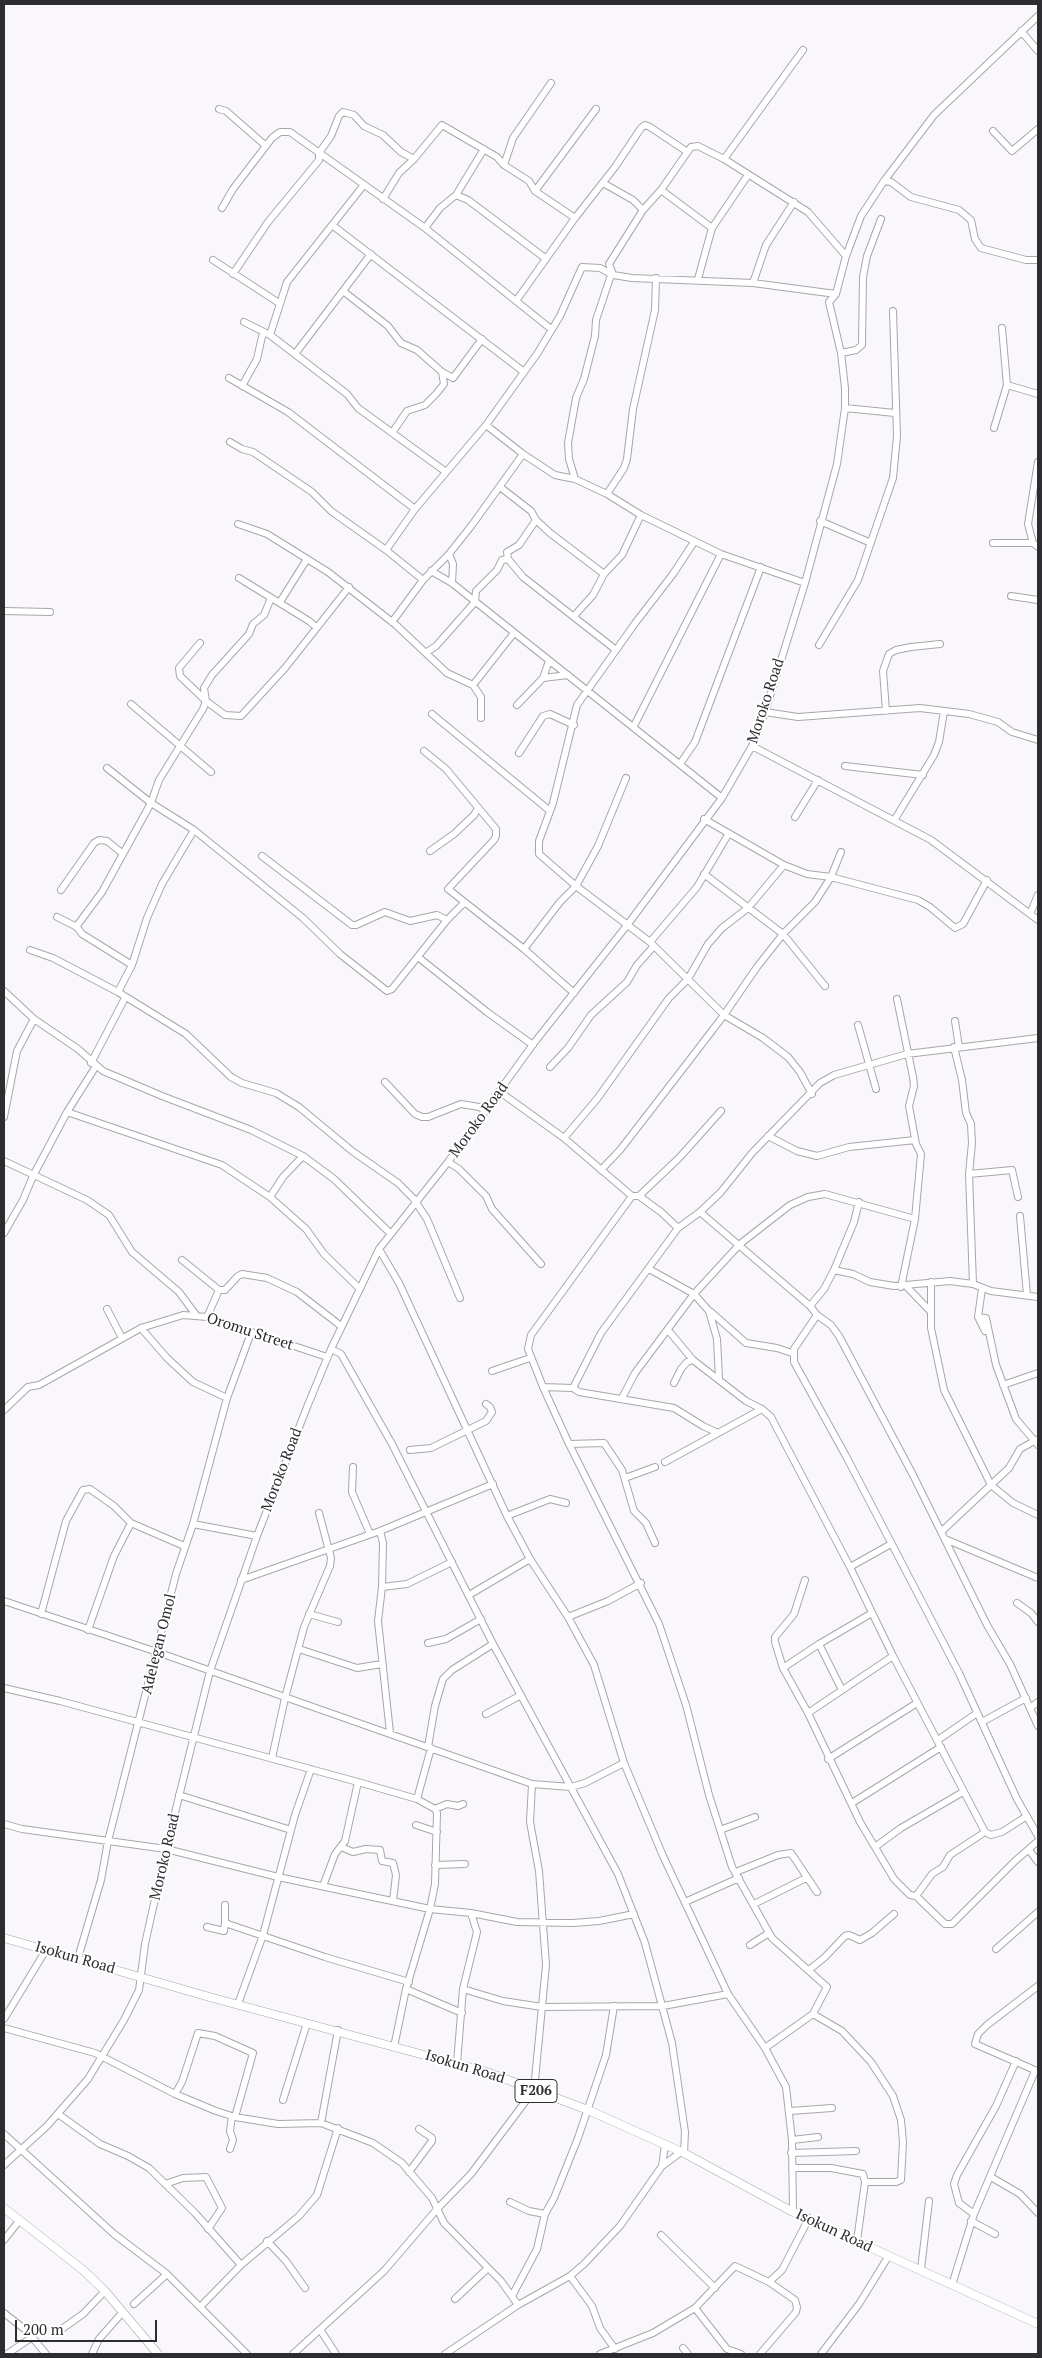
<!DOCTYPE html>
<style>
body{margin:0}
#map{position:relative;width:1042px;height:2358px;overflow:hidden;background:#faf7fc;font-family:"PT Serif",serif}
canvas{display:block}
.frame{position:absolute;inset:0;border:5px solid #2d2c2e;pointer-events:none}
.scale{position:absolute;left:15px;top:2320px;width:142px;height:22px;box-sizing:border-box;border:2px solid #2d2c2e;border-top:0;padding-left:6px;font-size:15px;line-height:18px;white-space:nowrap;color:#2d2c2e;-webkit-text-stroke:4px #fff;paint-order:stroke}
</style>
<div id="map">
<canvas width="1042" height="2358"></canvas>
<div class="frame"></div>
<div class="scale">200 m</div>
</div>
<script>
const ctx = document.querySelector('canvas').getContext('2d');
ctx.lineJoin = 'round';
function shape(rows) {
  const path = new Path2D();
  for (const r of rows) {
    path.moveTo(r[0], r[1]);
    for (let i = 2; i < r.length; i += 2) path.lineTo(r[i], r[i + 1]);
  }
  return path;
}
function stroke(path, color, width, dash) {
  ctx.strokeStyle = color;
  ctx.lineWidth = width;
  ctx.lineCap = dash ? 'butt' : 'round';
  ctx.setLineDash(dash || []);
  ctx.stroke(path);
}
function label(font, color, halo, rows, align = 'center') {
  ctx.font = font + ' "PT Serif",serif';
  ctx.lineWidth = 4;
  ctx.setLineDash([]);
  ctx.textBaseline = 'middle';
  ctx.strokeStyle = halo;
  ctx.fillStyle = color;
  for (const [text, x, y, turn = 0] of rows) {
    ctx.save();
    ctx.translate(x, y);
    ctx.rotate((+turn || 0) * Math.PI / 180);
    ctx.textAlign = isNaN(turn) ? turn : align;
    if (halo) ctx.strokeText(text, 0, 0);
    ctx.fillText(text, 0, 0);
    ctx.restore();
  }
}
const minor = shape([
 [1021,31,1038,51],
 [219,109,226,111,266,146],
 [993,131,1012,151,1038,129],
 [724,159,803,50],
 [504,165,513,138,551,83],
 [884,181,891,182,911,197,959,210,971,220,975,239,981,248,1026,260,1038,260],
 [603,183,633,200,643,210],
 [661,190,712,228],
 [535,191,596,109],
 [456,195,484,149],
 [383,199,399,173,414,159,442,125,497,157,504,165,529,181,535,191,575,218],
 [222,208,233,189,272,138,280,132,290,132,425,228,551,329],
 [332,225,524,372],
 [425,228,440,208,456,195,468,200,545,258],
 [213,260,279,303],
 [233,274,268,222,319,160,319,153,331,136,339,116,343,112,354,115,364,126,383,135,401,152,414,159],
 [698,279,712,228,748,175],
 [753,283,766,245,794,202],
 [343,291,388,326,401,343,417,350,442,372,453,378,482,339],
 [516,301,575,218,615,167,641,128,645,125,650,127,686,151],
 [244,322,270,335,347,394,358,408,446,472],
 [270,335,287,282,363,186],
 [841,353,856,350,862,345,863,277,867,256,881,219],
 [295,354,371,254],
 [229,378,288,412,415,509],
 [1007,385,1038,394],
 [242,386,257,359,263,332],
 [845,408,895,413],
 [486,425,523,454,555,475,575,479,607,494,641,515,721,554,805,583],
 [994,428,1007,385,1002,328],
 [392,433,407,411,425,405,436,394,444,384,442,372],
 [230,442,242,449,253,452,312,492,331,511,386,550,423,580],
 [575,479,569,459,568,443,576,398,584,379,595,336,596,320,612,272,609,264,643,210,661,190,691,147,698,146,724,159,808,212,846,256],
 [500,487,531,511,536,520,550,533,604,574],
 [607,494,624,468,627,459,633,409,655,310,656,278],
 [536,520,519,545,507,552,508,559,523,577,616,650],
 [820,521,871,543],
 [238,524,267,534,328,572,396,625,447,673,473,685,481,697,481,718],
 [694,542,673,574,636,622,577,705,553,803,539,841,539,854,576,886,650,942,724,1015,763,1038,788,1057,800,1072,812,1094],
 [993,543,1033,543,1038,547],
 [1033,543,1028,524,1038,462],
 [386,550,415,509,486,425,537,354,560,316,582,267,600,268,613,275,632,278,753,283,836,294],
 [449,554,453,564,452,583],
 [431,571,452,583,722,798],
 [239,578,309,621,316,627],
 [1011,596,1038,600],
 [280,602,307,559],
 [4,611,50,612],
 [574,616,593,595,604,574,622,555,641,515],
 [392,622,423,580,449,554,472,525,523,454],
 [200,643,179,668,180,676,206,701,225,715,241,716,285,668,349,587],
 [819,645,858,580,893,478,897,436,893,311],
 [427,652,436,646,475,602,476,591,497,570,502,560,508,559],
 [543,678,568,675],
 [473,685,514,633],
 [131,704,211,772],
 [517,705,543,678,549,661],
 [886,711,883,671,889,654,896,650,911,647,940,644],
 [765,712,798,717,920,708,969,714,998,722,1012,732,1038,740],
 [432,714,550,811],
 [634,726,721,554],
 [752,746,931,840,1038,920],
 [424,751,446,769,496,829,496,836,494,840,448,889,524,949,574,993],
 [519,753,543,716,550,714,574,725],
 [680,764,695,742,761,567],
 [845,766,923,775],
 [107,768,151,803,194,830,303,918,340,954,387,991,392,989,447,920,464,903],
 [795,817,818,780],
 [704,819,784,865,807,874,831,877,918,900,930,907,955,928,963,924,987,880],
 [895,819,934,755,939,742,944,711],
 [430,851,454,834,474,815,478,808],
 [262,856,352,925,356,925,385,912,410,921,437,915,447,920],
 [704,874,783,934,825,986],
 [61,890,94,843,99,840,107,841,122,853],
 [1030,914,1038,895],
 [57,917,77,927,82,934,132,965],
 [76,927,102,892,151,803,159,780,203,709,206,701,204,688,212,675,249,634,253,624,264,615,271,598],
 [650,942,697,887,729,833],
 [524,949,560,902,576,886,598,846,626,778],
 [30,950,53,958,118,992,186,1034,231,1077,242,1083,276,1093,299,1107,352,1151,398,1183,413,1198,427,1219,460,1298],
 [418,957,487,1012,533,1045],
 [4,991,34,1019,78,1049,103,1071,162,1096,251,1130,303,1156,334,1179,391,1234],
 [118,992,132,965,147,918,162,884,194,830],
 [897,999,913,1077,914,1086,909,1106,916,1144,921,1154,915,1219,901,1287],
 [955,1021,959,1047],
 [858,1025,876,1089],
 [954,1047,962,1080,966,1113,971,1124,972,1143,969,1174,973,1284],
 [91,1063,125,998],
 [550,1067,568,1048,591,1015,627,982,637,965,653,947],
 [385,1082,415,1114,422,1117,428,1117,461,1104,479,1107,487,1111],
 [500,1092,564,1138,632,1196,639,1196,661,1212,678,1228],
 [67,1112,222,1165,270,1197,306,1229,324,1254,360,1289],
 [4,1117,17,1051,34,1019],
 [768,1136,797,1151,817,1156,849,1147,915,1140],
 [564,1138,597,1099,669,998,688,979,708,944,722,928,748,908,784,865],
 [4,1161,87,1200,109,1215,132,1252,179,1292,196,1315],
 [448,1162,459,1169,486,1196,492,1209,541,1264],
 [601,1170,620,1150,685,1066,724,1015,757,967,783,934,815,902,831,877,841,852],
 [969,1174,1012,1170,1018,1197],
 [632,1196,531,1335,528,1349,543,1387,569,1444,659,1624,686,1705,709,1795,732,1867,772,1938,827,1987,813,2014,765,2048],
 [639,1196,679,1158,721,1111],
 [270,1197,283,1177,303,1156],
 [700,1212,810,1306,817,1315,831,1325,839,1336,913,1475,987,1625,1010,1664,1038,1726],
 [1020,1216,1027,1295],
 [4,1233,23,1200,33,1176,67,1112,96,1066],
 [379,1249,399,1283,507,1516,530,1559,568,1617,594,1665,624,1763,663,1856,728,1994,765,2048,786,2087,792,2140,793,2212],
 [182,1260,219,1290,207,1317],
 [649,1269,694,1294,709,1311,717,1339,719,1379],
 [834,1270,853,1274,870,1282,894,1286,950,1281,973,1284,991,1291,1038,1297],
 [931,1282,931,1328,944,1390,991,1485,1013,1503,1038,1515],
 [907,1287,931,1312],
 [982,1289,978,1317,985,1331],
 [219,1290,225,1290,238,1276,242,1274,267,1278,297,1292,341,1326],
 [810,1306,824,1289,834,1270,854,1222,859,1202],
 [107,1309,122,1338],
 [711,1312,746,1343,777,1348,792,1353],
 [817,1315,794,1349,794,1362,847,1458,959,1673,1017,1799,1038,1836],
 [978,1317,986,1318,996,1365,1016,1419,1038,1445],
 [141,1328,167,1358,193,1382,227,1398],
 [668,1330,693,1360,746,1401,762,1409,771,1417,850,1567,893,1656,985,1832,991,1835,1002,1832,1027,1816],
 [331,1349,341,1354,392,1444,493,1644,618,1874,645,1943,672,2043,685,2132,684,2153],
 [492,1371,530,1358],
 [674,1383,681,1369,687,1362,693,1360],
 [1003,1385,1038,1373],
 [543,1387,573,1388,579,1392,674,1408,703,1426,718,1433],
 [573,1388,601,1333,678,1228,700,1212,721,1192,752,1153,820,1083,834,1075,907,1054,1038,1038],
 [622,1398,635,1373,694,1294,740,1244,790,1205,808,1197,825,1194,915,1219],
 [4,1410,28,1387,39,1385,141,1328,183,1315,207,1317,327,1357],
 [569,1444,604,1443,622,1470,634,1511,646,1523,655,1543],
 [410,1450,431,1448,486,1421,492,1412,490,1407,486,1404],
 [665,1462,762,1409],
 [353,1467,352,1492,370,1534],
 [625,1478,655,1467],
 [507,1516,550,1499,566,1503],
 [193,1524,257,1536],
 [380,1531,383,1543,382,1587,378,1621,390,1733],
 [942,1531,1009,1468,1020,1449,1038,1439],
 [945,1539,1038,1578],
 [850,1567,891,1544],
 [241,1580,380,1531,493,1484],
 [805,1580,794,1614,775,1637,775,1642,783,1668,808,1713,860,1822,894,1879,910,1895,916,1896,945,1924,952,1924,1015,1861,1038,1841],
 [382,1587,407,1584,452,1562],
 [469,1595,530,1559],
 [4,1601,157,1652,532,1784,571,1787,585,1783,624,1763],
 [1017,1603,1031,1613,1038,1622],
 [41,1614,66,1521,83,1490,90,1489,114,1506,131,1523,184,1546],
 [309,1614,338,1622],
 [568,1617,608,1601,641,1583],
 [88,1630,114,1556,131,1523],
 [428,1643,446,1639,481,1619],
 [819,1644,842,1690],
 [299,1649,357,1668,382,1664],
 [783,1668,819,1644,872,1613],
 [4,1688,60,1701,358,1782,417,1799,435,1809,437,1813,435,1884,430,1909,406,1989,394,2047],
 [1030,1708,1038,1702],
 [808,1713,893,1656],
 [486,1714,521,1695],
 [982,1722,1026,1698],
 [938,1740,977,1713],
 [428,1747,435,1706,443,1679,452,1670,493,1644],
 [272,1758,285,1698,304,1627,330,1566,331,1558,319,1513],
 [828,1759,917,1703],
 [179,1795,291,1830],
 [417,1799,431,1748],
 [852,1803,941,1747],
 [435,1809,447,1804,458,1806,463,1804],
 [4,1824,22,1829,166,1849,278,1877,430,1909,471,1913,517,1922,573,1923,599,1921,634,1914],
 [416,1825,437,1832],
 [720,1830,755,1817],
 [341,1847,353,1852,366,1849,380,1850,382,1861,393,1863,396,1875,393,1901],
 [875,1847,901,1828,963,1792],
 [1029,1850,1038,1862],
 [435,1865,465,1864],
 [736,1872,778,1855,791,1853,817,1892],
 [323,1886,335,1854,345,1841,358,1782],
 [916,1896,932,1874,943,1867,950,1855,985,1832],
 [685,1902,739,1878],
 [754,1904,806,1878],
 [225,1905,225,1923,325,1957,409,1982],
 [207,1927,224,1931,225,1923],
 [750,1945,769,1933],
 [996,1949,1038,1912],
 [78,1958,101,1880,108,1841,176,1574,193,1524,227,1398,251,1333],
 [809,1970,825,1957,845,1936,849,1935,860,1940,872,1933,894,1914],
 [406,1989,462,2013],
 [463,1989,503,2001,542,2007,663,2006,728,1994],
 [238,2004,263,1935,295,1815,311,1769],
 [813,2014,842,2031,871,2062,893,2096,901,2120,903,2142,901,2180,896,2182,865,2182],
 [4,2019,46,1950],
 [4,2028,95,2053,175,2094,216,2111,235,2117,278,2124,321,2123,373,2143,402,2163,432,2198,444,2223,501,2281,518,2305],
 [457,2063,463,1989,477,1932,471,1913],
 [1037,2071,975,2044,978,2034,987,2025,1038,1986],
 [175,2094,182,2082,198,2033,215,2036,253,2053,235,2117],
 [283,2100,307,2023],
 [790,2111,832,2108],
 [58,2114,100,2144,128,2156,149,2168,195,2213,241,2265],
 [321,2123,338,2030],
 [4,2134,114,2234,167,2274,247,2354],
 [792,2140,818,2137],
 [230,2149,233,2140,230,2131,232,2116],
 [791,2153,856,2151],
 [4,2165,47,2126,88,2079,124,2020,139,1990,145,1944,166,1849,210,1671,257,1536,307,1407,331,1349,379,1249,448,1162,534,1043,628,924,722,798,752,746,765,712,805,583,837,464,845,408,845,388,841,353,829,302,836,294,846,256,861,216,884,181,934,115,1038,16],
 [662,2166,665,2145],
 [792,2168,831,2168,863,2174,865,2182,857,2241],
 [409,2172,432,2141,432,2138,419,2129],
 [991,2177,1020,2194,1038,2213],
 [165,2184,183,2178,206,2177,222,2208,208,2229],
 [510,2202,529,2211,545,2214],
 [974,2214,959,2203,954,2184,957,2175,996,2106,1016,2061],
 [971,2221,995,2234],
 [661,2235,715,2288],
 [4,2240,19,2221],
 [267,2241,286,2261,305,2288],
 [921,2269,929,2201],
 [570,2276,592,2306,600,2328,615,2349],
 [952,2285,974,2214,1035,2071],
 [512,2296,537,2249,545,2214,554,2198,578,2138,606,2055,614,2006],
 [455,2299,488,2268],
 [134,2304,167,2274],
 [201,2306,241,2265,299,2216,317,2195,338,2128],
 [4,2313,27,2331,46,2354],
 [59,2331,83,2314,105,2291],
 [321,2331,336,2354],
 [683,2348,688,2354],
 [7,2354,31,2338],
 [92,2354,99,2339,122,2313],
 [293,2354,384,2271,438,2208,471,2174,534,2090,546,1965,539,1871,530,1822,532,1784],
 [445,2354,518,2305,570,2276,584,2264,620,2226,662,2166,681,2152],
 [600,2354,653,2333,695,2308],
 [741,2354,727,2349,695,2308,735,2266,769,2282],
 [760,2354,796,2312,797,2307,795,2300,769,2282,782,2270,809,2218],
 [821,2354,859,2304,888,2257]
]);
const major = shape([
 [4,1938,213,1998,487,2072,588,2110,684,2153,793,2212,1038,2324],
 [4,2208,83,2270,105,2291,158,2354]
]);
const shields = [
 [536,2091,42]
];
const shieldNames = [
 ["F206",536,2091]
];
const streetNames = [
 ["Moroko Road",766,701,-72],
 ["Moroko Road",479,1120,-54],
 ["Oromu Street",250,1332,18],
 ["Moroko Road",282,1470,-69],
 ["Adelegan Omol",159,1644,-76],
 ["Moroko Road",165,1857,-77],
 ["Isokun Road",75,1958,16],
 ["Isokun Road",465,2067,17],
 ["Isokun Road",834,2231,25]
];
stroke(minor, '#a9a6ab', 8);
stroke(major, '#a9a6ab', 9);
stroke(minor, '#fff', 6);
stroke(major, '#fff', 8);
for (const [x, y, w] of shields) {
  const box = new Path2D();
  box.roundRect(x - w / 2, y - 11.5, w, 23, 4);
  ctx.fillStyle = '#fff';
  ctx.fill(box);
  stroke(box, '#2d2c2e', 1);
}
label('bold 14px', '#2d2c2e', null, shieldNames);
label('15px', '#2d2c2e', '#fff', streetNames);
</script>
